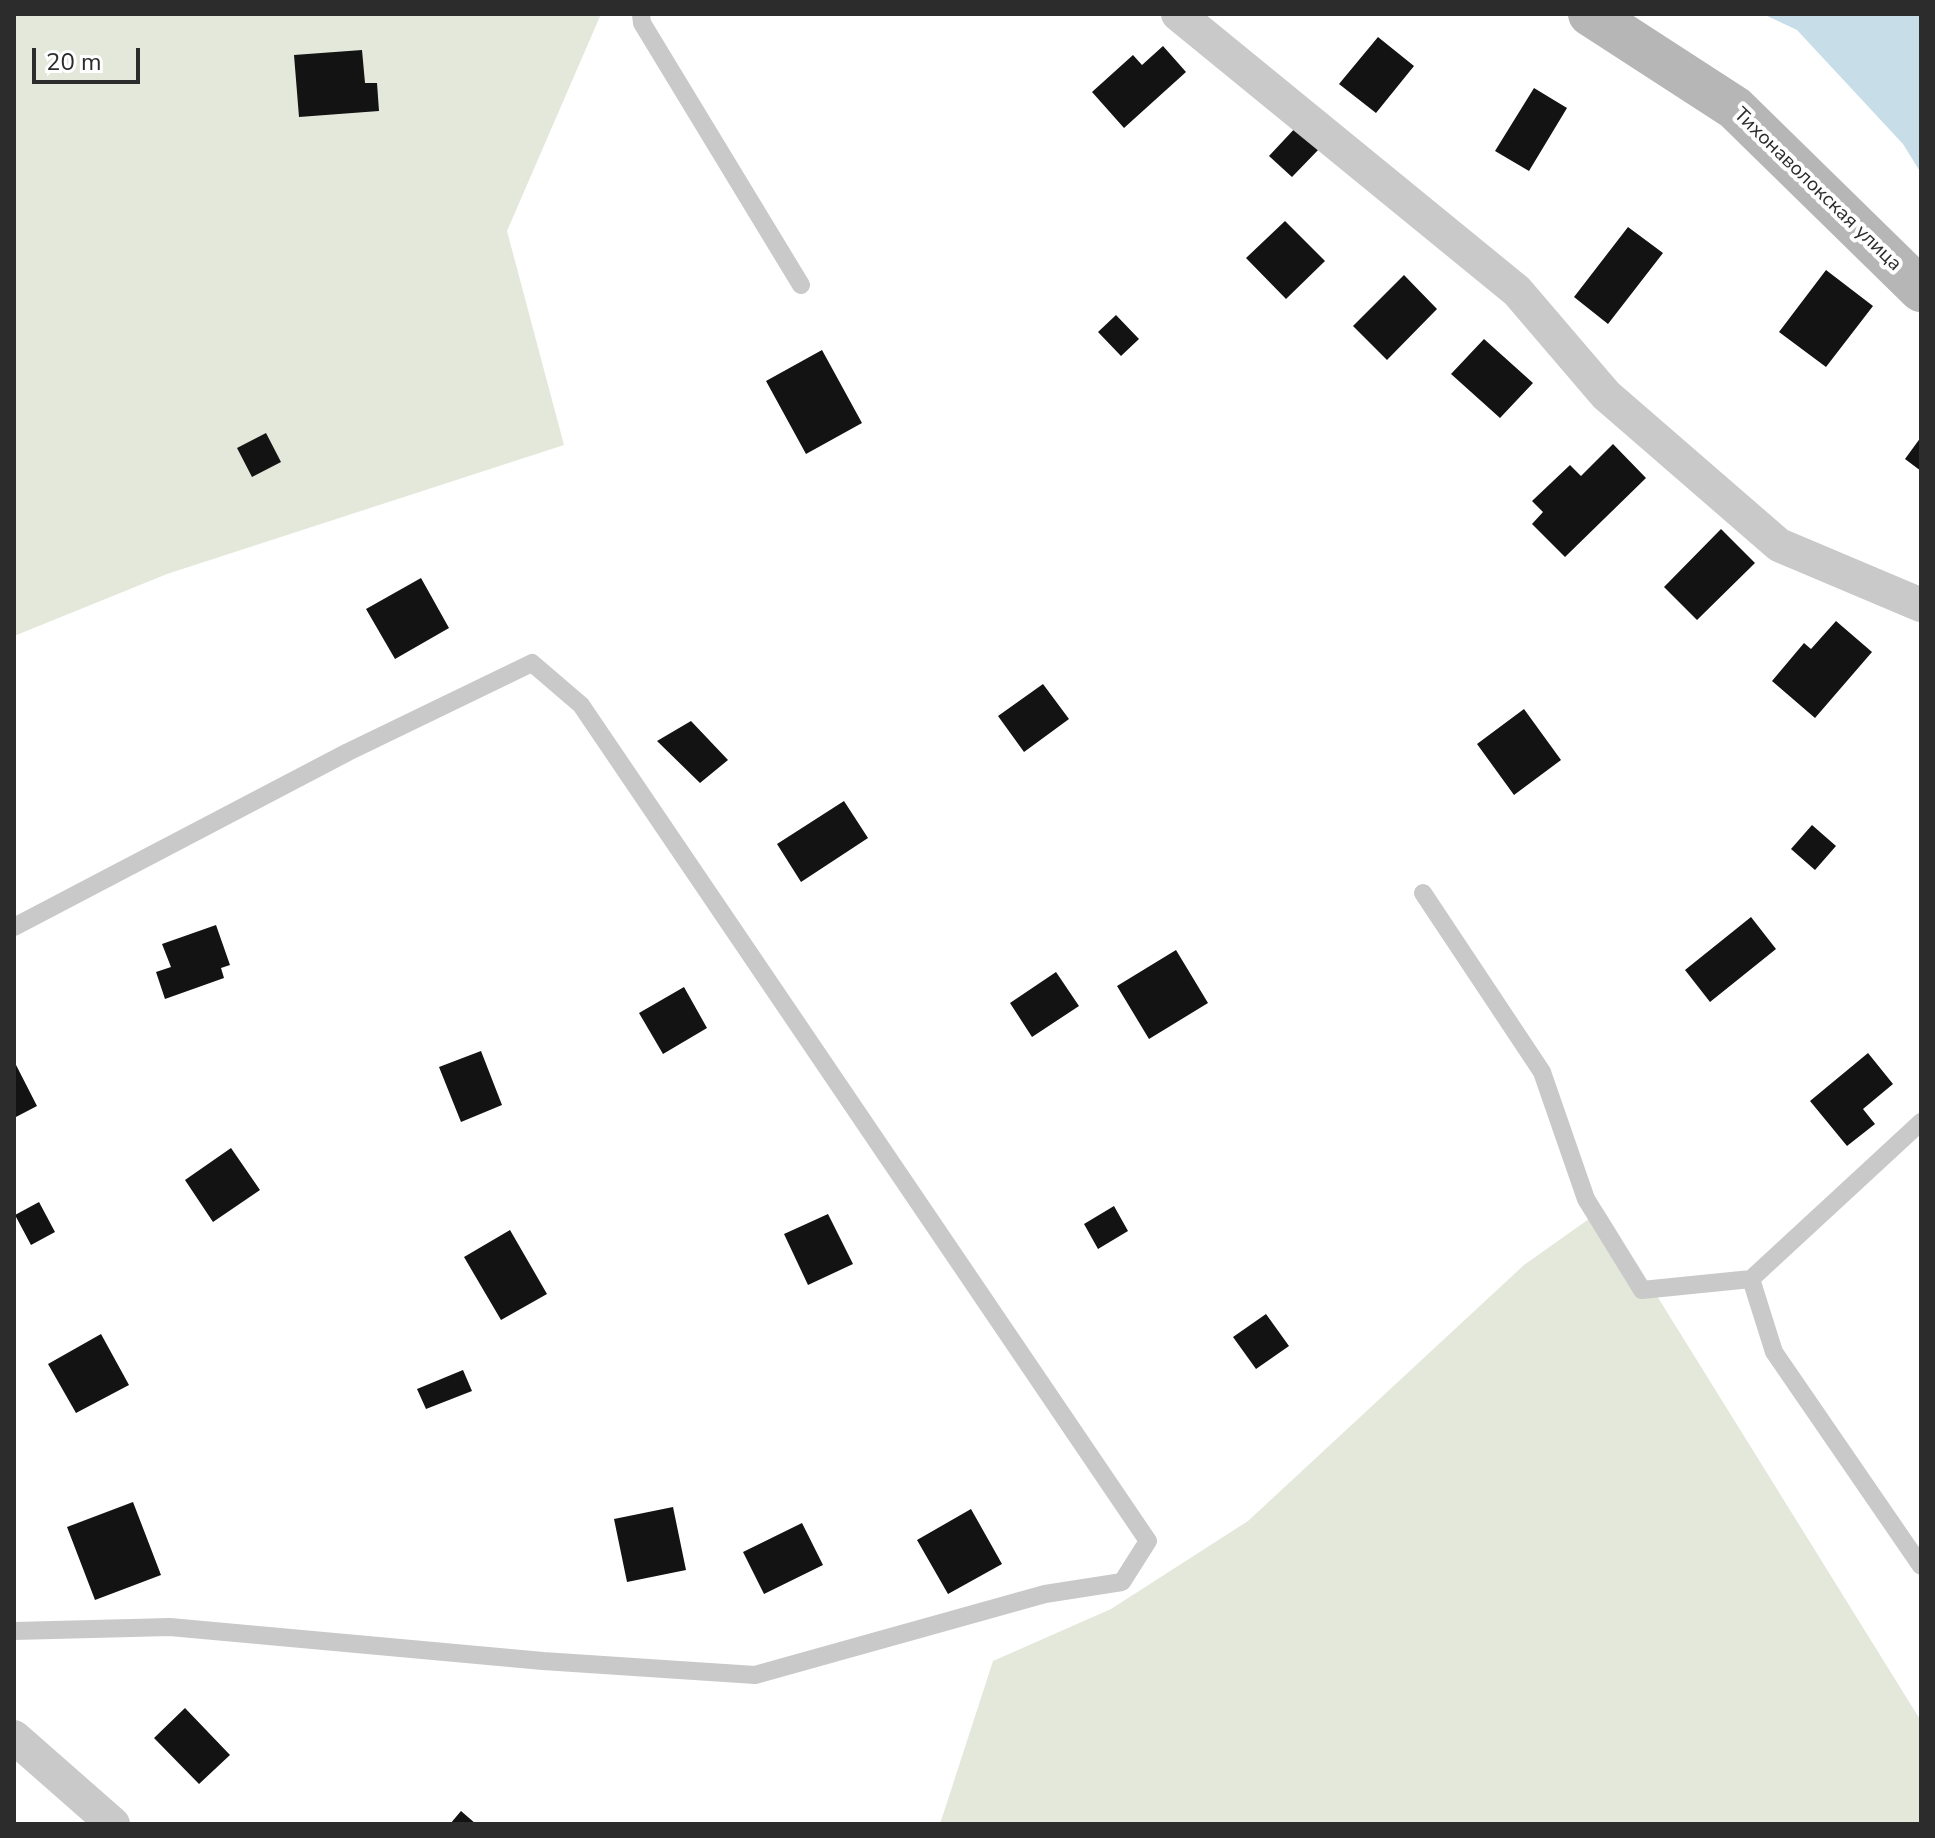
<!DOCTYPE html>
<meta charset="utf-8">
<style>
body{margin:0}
#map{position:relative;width:1935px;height:1838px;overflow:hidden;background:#fff;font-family:"Nunito Sans",sans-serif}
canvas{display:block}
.frame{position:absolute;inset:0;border:16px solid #2c2c2c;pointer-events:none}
.scale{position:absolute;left:32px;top:48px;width:108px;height:36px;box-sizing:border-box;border:4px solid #2c2c2c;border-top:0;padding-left:10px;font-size:24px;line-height:28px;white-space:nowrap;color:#2c2c2c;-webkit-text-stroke:6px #fff;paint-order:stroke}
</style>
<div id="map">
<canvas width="1935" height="1838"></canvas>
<div class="frame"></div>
<div class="scale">20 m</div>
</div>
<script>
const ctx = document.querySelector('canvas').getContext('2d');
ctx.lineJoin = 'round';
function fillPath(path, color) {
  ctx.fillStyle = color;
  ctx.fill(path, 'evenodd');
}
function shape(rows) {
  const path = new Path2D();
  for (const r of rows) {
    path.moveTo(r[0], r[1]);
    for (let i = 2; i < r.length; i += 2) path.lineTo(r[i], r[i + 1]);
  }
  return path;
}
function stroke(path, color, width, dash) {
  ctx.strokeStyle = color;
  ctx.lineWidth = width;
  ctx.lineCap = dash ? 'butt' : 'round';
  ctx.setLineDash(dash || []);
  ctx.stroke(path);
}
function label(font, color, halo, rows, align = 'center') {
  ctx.font = font + ' "Nunito Sans",sans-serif';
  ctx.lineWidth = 8;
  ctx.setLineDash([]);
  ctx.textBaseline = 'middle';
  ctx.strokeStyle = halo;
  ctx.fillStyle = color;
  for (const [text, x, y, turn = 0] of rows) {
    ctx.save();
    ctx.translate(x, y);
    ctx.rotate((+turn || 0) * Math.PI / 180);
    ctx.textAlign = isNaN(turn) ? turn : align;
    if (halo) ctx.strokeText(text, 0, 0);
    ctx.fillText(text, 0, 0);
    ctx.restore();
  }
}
const green = shape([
 [14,14,601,14,507,231,564,445,167,574,14,636],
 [1603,1209,1921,1721,1921,1824,940,1824,993,1661,1111,1609,1248,1521,1524,1265]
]);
const water = shape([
 [1763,14,1921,14,1921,173,1903,144,1797,30]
]);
const building = shape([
 [1378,37,1414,66,1376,113,1339,84],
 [1163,46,1186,72,1124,128,1092,92,1133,55,1142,65],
 [362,50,365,83,377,83,379,111,299,117,294,55],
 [1534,88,1567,108,1529,171,1495,151],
 [1298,125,1321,147,1292,177,1269,156],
 [1285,221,1325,261,1286,299,1246,258],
 [1628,227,1663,253,1608,324,1574,297],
 [1826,270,1873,306,1826,367,1779,332],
 [1404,275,1437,309,1387,360,1353,326],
 [1116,315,1139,339,1121,356,1098,332],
 [1484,339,1533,383,1500,418,1451,374],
 [822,350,862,423,806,454,766,381],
 [266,433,281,462,252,477,237,448],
 [1921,437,1921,471,1905,459],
 [1613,444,1646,478,1565,557,1532,524,1543,512,1532,501,1570,465,1581,476],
 [1721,529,1755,563,1697,620,1664,587],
 [421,578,449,628,395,659,366,609],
 [1836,621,1872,652,1815,718,1772,681,1804,643,1811,649],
 [1043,684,1069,719,1024,752,998,716],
 [1524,709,1561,760,1514,795,1477,744],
 [691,721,728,760,700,783,657,741],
 [844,801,868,838,801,882,777,844],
 [1812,825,1836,846,1815,870,1791,849],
 [1751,917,1776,949,1710,1002,1685,970],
 [216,925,230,965,221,968,224,978,165,999,156,972,171,967,162,944],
 [1176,950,1208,1003,1149,1039,1117,986],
 [1056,972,1079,1006,1032,1037,1010,1003],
 [684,987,707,1028,663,1054,639,1013],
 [481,1051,502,1105,461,1122,439,1067],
 [1868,1053,1893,1084,1863,1109,1875,1124,1847,1146,1810,1101],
 [14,1061,37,1106,14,1118],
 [231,1148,260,1190,213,1222,185,1180],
 [39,1202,55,1232,31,1245,15,1215],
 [1114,1206,1128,1231,1098,1249,1084,1224],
 [828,1214,853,1264,808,1285,784,1234],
 [510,1230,547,1294,501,1320,464,1257],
 [1266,1314,1289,1346,1256,1369,1233,1337],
 [101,1334,129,1385,76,1413,48,1364],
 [463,1370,472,1391,426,1409,417,1389],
 [133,1502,161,1575,95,1600,67,1527],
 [673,1507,686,1570,627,1582,614,1519],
 [971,1509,1002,1564,948,1594,917,1540],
 [802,1523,823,1565,764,1594,743,1552],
 [185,1708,230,1755,199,1784,154,1738],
 [461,1811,476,1824,450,1824]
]);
const lane = shape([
 [641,14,642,23,801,285],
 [1423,893,1542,1072,1586,1199,1642,1290,1751,1279],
 [14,927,348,752,532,663,581,705,1148,1541,1122,1582,1045,1594,755,1675,543,1661,170,1627,14,1631],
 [1921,1122,1751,1279,1774,1352,1921,1566]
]);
const street = shape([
 [1178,14,1517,291,1606,395,1779,545,1921,605],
 [14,1737,113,1824]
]);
const secondary = shape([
 [1590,14,1735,108,1921,290]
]);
const streetNames = [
 ["Тихонаволокская улица",1817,190,44]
];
fillPath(green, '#e3e8da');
fillPath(water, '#c7dde7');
fillPath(building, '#131313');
stroke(lane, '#c9c9c9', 18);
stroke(street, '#c9c9c9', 34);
stroke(secondary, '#b6b6b6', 44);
label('20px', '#2c2c2c', '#fff', streetNames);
</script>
